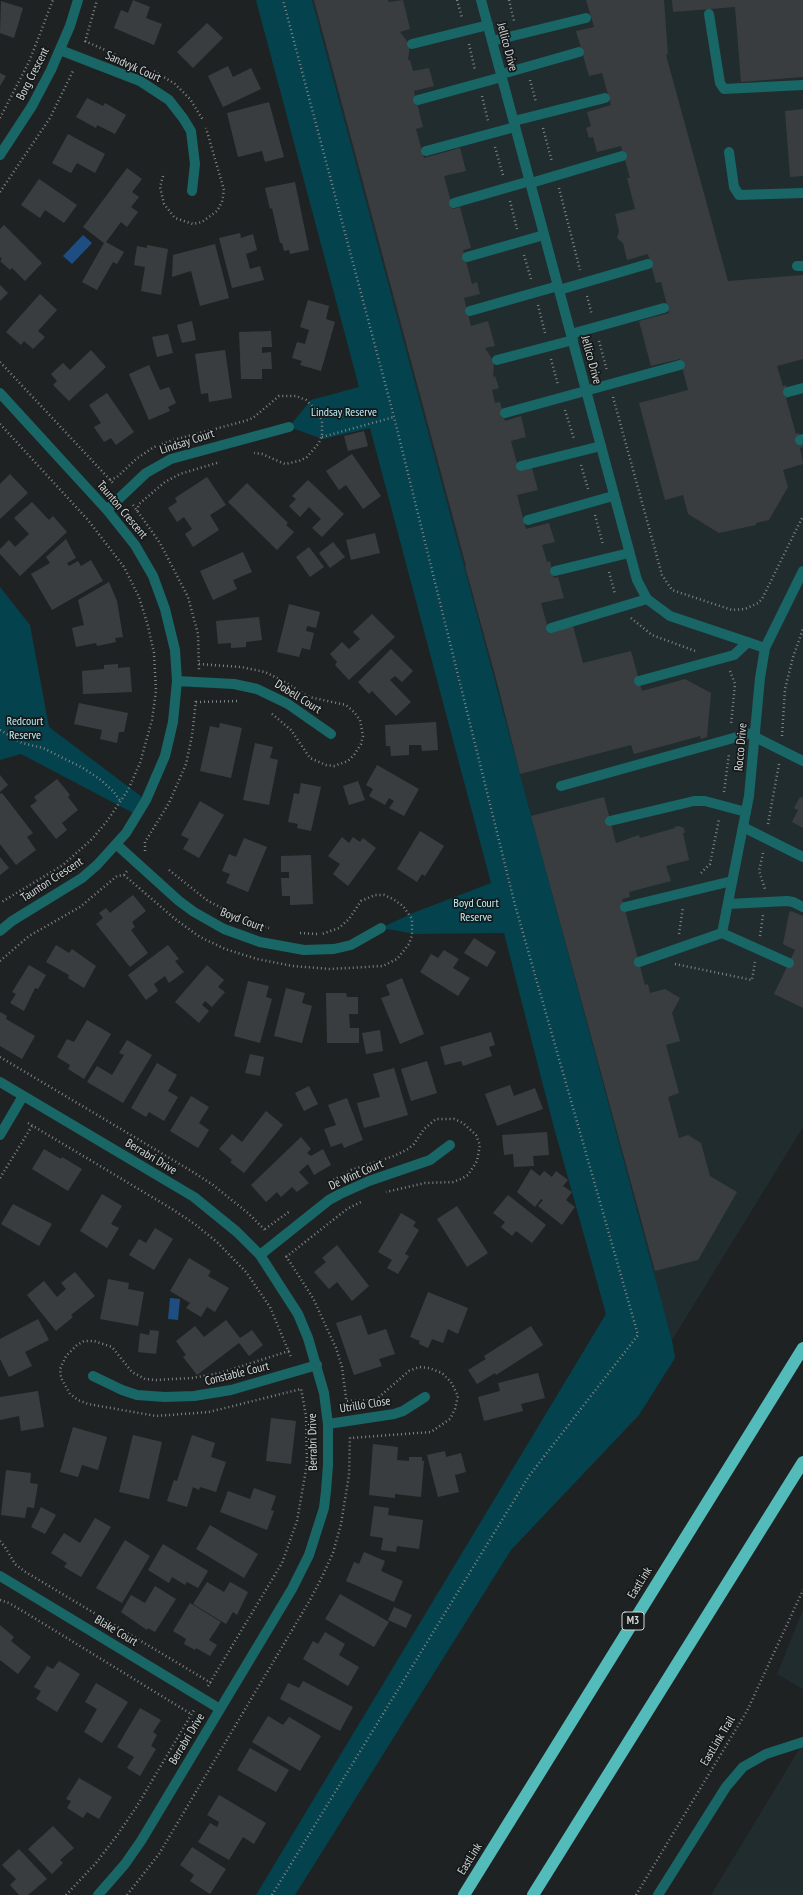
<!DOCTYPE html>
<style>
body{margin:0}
canvas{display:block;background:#1f2223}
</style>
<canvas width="803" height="1895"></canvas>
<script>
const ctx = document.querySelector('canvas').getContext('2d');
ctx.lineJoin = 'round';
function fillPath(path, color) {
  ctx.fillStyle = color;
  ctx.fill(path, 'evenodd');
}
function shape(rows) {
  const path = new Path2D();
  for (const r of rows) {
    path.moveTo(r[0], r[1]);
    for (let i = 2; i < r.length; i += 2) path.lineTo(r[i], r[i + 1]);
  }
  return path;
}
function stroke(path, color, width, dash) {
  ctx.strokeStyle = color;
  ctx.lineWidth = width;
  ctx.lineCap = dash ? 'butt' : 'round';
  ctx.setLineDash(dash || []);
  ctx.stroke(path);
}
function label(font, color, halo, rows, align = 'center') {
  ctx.font = font + ' "PT Sans Narrow",sans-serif';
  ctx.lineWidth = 3.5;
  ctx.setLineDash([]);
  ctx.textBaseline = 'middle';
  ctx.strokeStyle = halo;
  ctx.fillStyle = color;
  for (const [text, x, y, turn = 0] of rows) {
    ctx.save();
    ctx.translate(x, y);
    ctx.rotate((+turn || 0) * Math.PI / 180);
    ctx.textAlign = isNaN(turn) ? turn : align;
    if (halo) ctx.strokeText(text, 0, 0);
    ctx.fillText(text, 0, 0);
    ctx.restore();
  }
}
const built = shape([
 [312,0,803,0,803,1127,672,1340],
 [803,1610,803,1689,777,1674],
 [803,1743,803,1895,711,1895]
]);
const green = shape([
 [256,0,312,0,672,1340,675,1358,639,1415,511,1550,295,1895,256,1895,606,1314,553,1124,504,933,416,934,381,928,413,913,491,883,370,428,323,439,289,427,311,400,359,387],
 [0,587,30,625,49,727,146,800,137,815,21,754,0,760]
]);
const water = shape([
 [83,235,92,243,72,264,63,256],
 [170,1298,180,1299,178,1320,168,1319]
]);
const building = shape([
 [133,0,150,7,146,18,162,24,154,45,114,28,121,10,128,13],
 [314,0,388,0,389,2,403,0,410,29,400,32,410,45,408,60,410,60,413,71,429,68,434,86,414,91,423,127,416,129,424,158,460,148,466,171,444,176,453,209,460,207,471,248,463,250,472,284,477,282,480,294,464,298,471,326,488,321,495,346,485,348,494,362,493,377,495,376,499,388,492,390,495,403,500,402,505,421,521,416,526,437,511,441,519,471,532,468,538,490,517,495,526,529,549,523,555,542,542,545,547,562,550,561,554,578,558,577,564,598,541,603,549,632,573,626,583,663,631,651,642,691,685,679,711,693,707,737,701,739,700,736,634,754,631,745,520,774,498,686,465,566,466,566],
 [586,0,664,0,668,54,666,55,728,281,803,275,803,359,777,366,783,386,786,385,789,397,786,398,796,434,799,433,803,447,800,448,803,464,783,470,788,487,769,520,756,523,756,525,719,533,688,514,683,495,665,500,639,403,688,390,680,359,651,366,639,321,669,313,661,282,656,283,648,254,627,260,623,243,617,238,619,231,615,214,635,209,627,178,630,178,621,146,597,152,593,137,589,138,586,128,591,126,587,112,611,105,602,73,589,76,576,31,594,27],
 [672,0,803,0,803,77,741,82,735,7,673,12],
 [1,1,23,8,14,38,0,33],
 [207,23,223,38,193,68,177,52],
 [228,66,233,77,251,68,261,89,223,107,208,76],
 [0,73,6,76,0,86],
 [87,98,103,106,105,103,126,115,115,134,97,125,96,128,76,117],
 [269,102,284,157,265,162,262,151,238,157,227,113],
 [803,109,803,176,790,177,785,111],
 [68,134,105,154,95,173,77,163,71,173,52,163],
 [127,168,142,179,132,192,139,197,131,207,138,212,127,227,121,222,106,242,124,252,117,264,113,262,97,290,82,282,104,243,83,227],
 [39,179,77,205,64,223,45,210,40,218,21,205],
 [295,182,309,250,290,254,289,250,284,251,282,243,280,243,272,208,270,209,265,188],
 [4,225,42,263,25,281,12,268,10,270,0,261,2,259,0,257,0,229],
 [240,233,241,238,253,234,257,250,246,254,250,269,260,266,264,280,232,288,219,238],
 [215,244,229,298,200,306,191,271,172,277,173,255],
 [147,245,168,249,161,295,141,291,145,267,134,265,137,246,147,248],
 [0,285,8,293,0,301],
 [40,294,57,310,38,331,45,337,33,349,24,341,21,345,6,332],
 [308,300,329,306,326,319,335,322,321,371,300,365,302,361,292,358,297,342,305,344,309,330,300,327],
 [192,321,196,340,182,343,177,325],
 [271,331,272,347,262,347,262,353,271,352,272,369,262,369,262,379,241,379,239,332],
 [168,334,173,353,157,357,152,337],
 [91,350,106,367,69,401,53,385,57,381,51,374,63,363,70,370],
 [225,350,232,398,209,402,208,393,201,394,195,354],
 [149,365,160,390,169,387,176,403,168,407,170,411,149,420,129,374],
 [107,393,134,432,116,445,111,438,104,442,94,427,101,423,89,405],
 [364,431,368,446,348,451,344,436],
 [352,454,381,496,363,509,346,485,339,490,326,471],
 [10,474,28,493,0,519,0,484],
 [207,477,226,505,210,515,219,530,193,547,185,534,192,529,184,517,177,522,168,508,177,502,175,498],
 [308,480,344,514,322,537,312,528,321,519,309,507,300,517,289,506,296,499,292,496],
 [247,483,288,523,286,525,294,532,277,550,228,502],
 [32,502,49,520,53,516,67,532,20,576,0,554,0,549,9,540,15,547,29,534,14,518],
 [375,533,380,553,351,560,346,540],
 [66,539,76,558,67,563,69,566,78,561,81,566,91,560,103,581,52,610,31,574,50,563,46,557],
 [333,542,345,557,330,568,319,553],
 [309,547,324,567,310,577,296,557],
 [243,552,252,572,233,580,237,589,213,600,200,571],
 [109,582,117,601,123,637,115,638,116,642,97,646,96,643,76,647,72,628,84,625,78,600],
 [289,604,320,612,316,628,307,626,306,631,314,633,310,650,302,648,299,657,277,652],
 [372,614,395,637,349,680,335,665,337,662,330,654,342,642,349,649,360,639,353,632],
 [259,617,262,640,246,642,246,647,231,648,231,643,218,644,216,621],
 [391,649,413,671,402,682,395,676,390,680,411,702,396,716,372,691,369,694,358,682],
 [118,664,118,668,130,667,132,692,83,694,82,671,104,669,104,665],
 [79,703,128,713,124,732,119,732,117,743,100,739,102,730,74,724],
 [436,722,438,750,422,751,421,745,409,745,409,755,391,756,390,746,386,746,385,725],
 [220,723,242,728,231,778,200,771,210,726,219,728],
 [255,743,273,747,270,758,278,760,269,805,243,800],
 [377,765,419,789,404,816,389,808,394,801,389,798,385,805,369,796,373,789,366,785],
 [0,775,8,785,0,792],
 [57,779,70,795,68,797,78,810,62,823,67,830,56,839,30,806,37,801,34,797],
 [358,781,365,800,349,805,343,786],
 [301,783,321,787,311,831,297,828,298,824,288,822,294,793,299,794],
 [2,793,33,833,27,837,36,850,16,865,0,844,0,794],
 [604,797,616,843,639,835,640,838,675,828,674,827,679,826,684,828,685,833,683,833,689,860,666,866,671,881,629,892,630,897,622,899,645,985,648,984,650,993,665,989,680,998,672,1013,680,1041,666,1045,679,1093,668,1097,679,1138,688,1135,701,1143,710,1176,737,1192,698,1260,655,1271,531,816],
 [800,797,803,798,803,828,792,822,798,810,794,808],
 [200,801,224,815,199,858,183,849,189,839,181,835],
 [420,831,444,846,425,876,422,874,417,882,397,869],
 [342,837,349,843,353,837,360,842,363,838,376,848,348,886,333,874,340,864,328,856],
 [244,838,267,847,248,892,226,883,230,874,222,871,229,854,236,857],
 [311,855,313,904,290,905,290,896,282,896,281,878,289,878,289,872,281,872,281,856],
 [0,857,9,868,0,875],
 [133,895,146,911,132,922,135,927,131,930,148,953,130,967,96,924,103,918,99,913,106,908,110,913],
 [791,911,803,916,803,1008,774,994,795,950,783,944,789,913],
 [474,938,496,952,487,967,464,953],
 [56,945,69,953,72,949,96,966,84,988,68,978,69,975,46,962],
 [168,945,179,959,175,961,184,972,169,983,165,976,154,984,158,991,146,1000,128,975],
 [444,950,459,959,453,968,470,978,458,996,420,972,431,954,438,958],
 [29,965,46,975,38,989,35,988,24,1011,10,1003,16,994,12,992],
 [207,965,224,980,218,987,225,992,212,1007,205,1001,202,1005,209,1011,199,1023,175,1002],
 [402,978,424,1034,400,1044,381,998,390,995,386,985],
 [248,981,269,986,266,997,272,999,260,1043,234,1036],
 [286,988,305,993,302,1003,312,1006,302,1043,274,1036],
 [326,993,346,993,347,997,358,997,358,1014,349,1014,350,1028,359,1028,359,1043,327,1043],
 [0,1012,7,1016,6,1019,35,1036,22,1059,0,1046],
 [87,1020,111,1034,84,1079,68,1069,70,1065,57,1057,67,1039,74,1042],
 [380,1030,383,1051,366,1054,362,1033],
 [491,1032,495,1045,489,1047,492,1056,463,1066,461,1061,445,1065,440,1047],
 [127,1040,152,1055,123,1103,87,1082,97,1066,112,1075,124,1055,119,1053],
 [250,1054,264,1057,260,1076,245,1073],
 [427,1061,437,1093,411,1101,401,1069],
 [157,1063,177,1075,168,1091,178,1097,164,1121,149,1112,146,1117,131,1108],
 [394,1068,408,1115,364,1128,357,1103,380,1097,373,1074],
 [510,1085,514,1096,535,1088,543,1109,497,1126,485,1094],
 [309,1086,318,1104,304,1111,295,1093],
 [191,1096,209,1107,199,1123,209,1130,198,1148,170,1131],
 [347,1098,363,1140,344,1148,342,1143,331,1147,324,1129,336,1125,328,1105],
 [266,1111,283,1125,244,1173,230,1162,232,1160,219,1149,232,1134,242,1142],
 [547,1132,549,1155,533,1156,534,1166,514,1167,513,1154,504,1155,502,1135],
 [301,1137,311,1149,307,1153,311,1156,323,1149,331,1165,314,1175,308,1164,299,1172,309,1183,297,1192,292,1187,281,1197,277,1192,266,1202,251,1185],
 [44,1149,61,1159,62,1157,82,1169,68,1191,32,1169],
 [531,1169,540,1176,544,1171,552,1177,556,1171,568,1180,563,1186,572,1192,566,1200,575,1207,562,1225,538,1206,543,1200,541,1199,535,1207,517,1192],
 [102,1194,122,1206,111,1224,119,1228,107,1248,80,1231],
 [508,1195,546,1225,532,1243,516,1231,512,1236,501,1227,505,1222,493,1213],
 [13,1204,52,1224,39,1246,1,1224],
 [457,1206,488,1253,467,1267,437,1219],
 [401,1213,416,1222,413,1226,419,1230,405,1254,409,1256,398,1274,387,1268,392,1260,378,1252],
 [155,1228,173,1239,154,1270,129,1255,139,1239,146,1243],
 [337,1245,369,1286,352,1301,337,1282,329,1289,314,1272,326,1262,322,1258],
 [189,1258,211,1271,208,1276,229,1288,215,1312,207,1307,201,1317,186,1308,190,1303,170,1291],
 [75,1272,95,1296,71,1315,73,1317,56,1331,27,1295,44,1281,57,1297,66,1289,61,1283],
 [108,1279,129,1283,128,1289,144,1292,138,1326,100,1319],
 [428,1292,468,1308,458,1334,448,1329,443,1343,432,1339,428,1348,419,1344,420,1341,410,1337],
 [361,1315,368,1335,386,1329,395,1354,379,1359,382,1366,354,1375,336,1323],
 [38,1319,49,1340,25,1352,32,1366,9,1377,0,1359,0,1339],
 [226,1320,240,1338,252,1330,263,1345,249,1356,239,1343,197,1375,183,1357,186,1355,176,1341,195,1326,204,1337],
 [531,1326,543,1345,496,1375,495,1373,477,1384,468,1370,486,1359,484,1356],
 [150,1330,159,1331,156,1354,138,1352,140,1333,149,1335],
 [538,1373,545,1398,521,1404,523,1411,484,1421,478,1397,500,1391,498,1383],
 [38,1391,44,1427,21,1431,19,1416,0,1420,0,1397],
 [271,1418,296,1421,291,1464,266,1461],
 [73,1427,107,1437,98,1470,82,1465,78,1477,60,1472],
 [133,1435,162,1442,149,1499,119,1492],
 [192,1435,215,1443,211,1457,226,1462,216,1492,200,1487,199,1490,193,1487,187,1507,167,1501,174,1480,177,1481],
 [373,1444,398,1447,397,1460,409,1461,409,1457,422,1457,422,1461,424,1461,421,1497,395,1494,395,1498,369,1495],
 [445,1451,446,1457,461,1453,466,1472,455,1475,459,1492,438,1497,427,1455],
 [6,1470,31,1473,30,1483,38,1484,34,1508,27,1507,25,1518,1,1515],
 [254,1488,276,1496,271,1510,274,1511,267,1530,220,1512,228,1491,250,1499],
 [374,1506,389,1508,388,1515,423,1520,419,1549,397,1546,396,1552,381,1550,383,1538,370,1536],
 [41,1507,56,1515,45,1534,31,1527],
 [95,1518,111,1527,81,1577,64,1567,67,1563,51,1553,64,1533,80,1543],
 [210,1525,258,1554,244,1578,196,1549],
 [125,1540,150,1556,122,1603,96,1588],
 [163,1544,208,1571,198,1588,187,1582,185,1585,172,1577,169,1583,148,1570],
 [364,1552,385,1561,381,1571,403,1581,394,1602,346,1581,354,1562,359,1564],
 [207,1582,224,1592,230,1582,248,1592,237,1615,233,1612,226,1624,193,1604],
 [155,1586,176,1599,155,1632,148,1628,147,1630,121,1612,131,1595,145,1603],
 [340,1594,389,1622,374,1647,325,1619],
 [190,1603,221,1622,209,1640,217,1645,210,1656,196,1648,195,1650,184,1644,186,1639,173,1631],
 [394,1607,412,1615,406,1628,388,1620],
 [0,1625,14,1637,11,1641,31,1657,18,1674,0,1660],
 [325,1632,345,1644,339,1655,359,1667,348,1686,303,1659,313,1641,318,1644],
 [59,1661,80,1674,57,1712,36,1699,41,1691,34,1687,47,1666,53,1669],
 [303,1681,353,1707,340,1731,280,1699,288,1683,299,1688],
 [96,1683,128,1702,102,1743,84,1732,97,1709,85,1702],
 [140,1708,161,1720,153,1732,157,1735,151,1746,156,1749,140,1776,127,1768,134,1757,117,1747],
 [268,1716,283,1725,289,1717,321,1736,300,1771,252,1742],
 [250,1748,289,1770,276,1792,237,1770],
 [79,1778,112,1797,99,1819,87,1812,83,1818,67,1808,71,1801,66,1799],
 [219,1795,266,1823,254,1844,243,1837,229,1860,198,1842,210,1823,217,1827,219,1822,207,1815],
 [53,1826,74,1848,60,1860,63,1863,52,1874,28,1849],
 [192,1847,226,1869,210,1894,190,1881,194,1875,180,1865],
 [19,1849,47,1879,28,1895,19,1895,10,1885,16,1879,2,1865]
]);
const path = shape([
 [457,0,462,18],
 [509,0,514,21],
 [85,41,116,55],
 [85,42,97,0],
 [469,44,475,70],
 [154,71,175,84,190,99,203,120],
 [530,80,536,102],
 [482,96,488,121],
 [0,118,29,62,53,0],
 [543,128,552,162],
 [495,147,503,175],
 [163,176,160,187,164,204,175,218,193,224,202,222,217,211,222,202,224,190,206,128],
 [559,188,580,270],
 [0,192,50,118,73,71],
 [510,201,517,229],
 [524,255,531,279],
 [587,296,592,315],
 [538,305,545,333],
 [599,341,607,371],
 [551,359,558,385],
 [0,362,114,484],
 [613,397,662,575,672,590,732,610,745,609,758,603,762,599,803,516],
 [565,410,574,439],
 [0,424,88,520,124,567,139,597,148,626,154,653,156,691,152,720,140,763,128,790,107,821,92,839,63,865,0,903],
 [322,437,394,417],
 [581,465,588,489],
 [110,480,117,477,136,459,154,447,173,440,245,421,253,418,279,396,296,396,306,400,318,412,322,421,322,435,319,443,307,457,299,461,285,464,262,454,254,453],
 [133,505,160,543,188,597,198,634,199,670],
 [137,511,139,504,165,482,180,474,220,462],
 [595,515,603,545],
 [609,572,615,594],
 [631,618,652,635,695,651],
 [199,664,241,667,265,672,285,682,309,697,346,705,354,712,360,720,363,736,361,744,354,755,348,761,334,766,326,765,310,758,291,730,271,713],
 [730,671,735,684,731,725],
 [196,702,238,701],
 [0,730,22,743,43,748,83,768,101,780,113,791,121,802],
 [782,736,785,689,793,657,803,629],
 [724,792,729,754],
 [768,824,779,764],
 [145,851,145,842,169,803,186,764,192,736,196,700],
 [763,853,759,871,765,889],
 [169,870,208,901,246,920,269,928],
 [701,873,710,864,719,819],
 [124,875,175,919,200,937,225,949,257,959,293,966,330,969,383,966,397,959,409,944,412,935,412,919,403,906,393,899,384,895,375,895,361,901,349,919,339,928,322,934],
 [300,933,317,934],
 [679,934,683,907],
 [760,936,763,915],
 [0,961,29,936,80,907,117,876,124,875,127,871],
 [675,964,752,980,755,962],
 [0,1057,193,1172,213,1185,248,1213,265,1230],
 [28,1123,172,1209,196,1225,218,1243,246,1272,270,1307,291,1357],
 [0,1178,32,1126],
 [330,1182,351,1170,394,1156,408,1149,414,1144,424,1129,436,1119,454,1119,463,1123,476,1135,480,1145,477,1161,468,1175,461,1179,453,1182,425,1183,386,1192],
 [265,1229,290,1211],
 [286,1256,313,1298,336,1348,342,1367,347,1406],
 [286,1257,347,1209,361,1202],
 [289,1351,220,1373,192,1378,156,1380,145,1379,132,1372,112,1347,94,1341,84,1341,77,1345,66,1356,60,1369,61,1378,70,1394,78,1400,88,1404,156,1416,209,1412,301,1389],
 [347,1401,371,1400,379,1397,409,1371,419,1367,429,1368,442,1373,451,1382,458,1396,455,1409,450,1419,431,1432,350,1438],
 [0,1541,5,1547,15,1564,24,1571,211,1683],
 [0,1600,9,1603,26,1613,191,1714],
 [208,1686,282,1563,297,1521,307,1464,306,1416,301,1388],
 [66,1895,96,1863,118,1834,137,1806,194,1710],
 [127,1895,159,1854,310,1600,322,1577,333,1553,341,1524,349,1475,350,1435],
 [272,1895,529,1476,638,1335,515,905,394,417,283,0],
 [636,1895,747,1711,803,1590]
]);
const lane = shape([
 [709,14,720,83,724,89,803,85],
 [492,41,586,18],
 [412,44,488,25],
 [502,74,579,52],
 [418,100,502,77],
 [514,121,605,98],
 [426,151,515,127],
 [729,152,734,187,739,195,803,193],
 [531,183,622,156],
 [454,203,530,181],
 [467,257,544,235],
 [797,266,803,266],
 [559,290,648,264],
 [470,311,558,286],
 [571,334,664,308],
 [497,360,573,340],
 [788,392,803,388],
 [505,413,680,365],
 [800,440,803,439],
 [521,466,601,446],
 [528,520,613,496],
 [555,571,629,553],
 [551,628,647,599],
 [639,681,734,655,748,642],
 [755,737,803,761],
 [561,786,755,732],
 [610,821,694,801,705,801,746,812],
 [743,827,803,857],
 [728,904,787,901,793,902,803,907],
 [625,907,732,881],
 [639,962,722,933,789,963],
 [658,1895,726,1787,743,1767,766,1754,803,1742]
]);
const street = shape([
 [481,0,637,580,647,599,670,616,765,648],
 [60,50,140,81,169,100,183,118,191,131,195,164,192,191],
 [0,155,32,106,51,70,70,26,78,0],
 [0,393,107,510,135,545,153,576,165,609,175,650,177,681,173,722,165,756,146,800,126,833,97,865,82,878,12,921,0,931],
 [107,510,146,473,171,459,289,427],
 [177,681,234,684,257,689,288,704,331,734],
 [116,844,179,901,194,912,224,929,260,942,304,950,334,949,351,945,381,928],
 [722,933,749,796,760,678,765,648,803,571],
 [0,1082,194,1197,237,1232,260,1255,298,1314,308,1338,324,1393,328,1424,328,1465,326,1491,324,1508,309,1555,292,1589,141,1841,125,1864,98,1895],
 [0,1135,23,1096],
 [260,1255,329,1200,340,1194,369,1181,430,1160,450,1145],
 [93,1376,122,1390,137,1395,165,1397,194,1396,231,1390,317,1365],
 [328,1424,394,1414,403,1411,425,1397],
 [0,1576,220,1709]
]);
const highway = shape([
 [464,1895,803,1348],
 [533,1895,803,1462]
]);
const shields = [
 [633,1621,22]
];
const shieldNames = [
 ["M3",633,1621]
];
const streetNames = [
 ["Jellico Drive",507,47,75],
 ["Sandvyk Court",133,67,24],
 ["Borg Crescent",33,74,-63],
 ["Jellico Drive",591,360,75],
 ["Lindsay Court",187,442,-18],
 ["Taunton Crescent",122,510,50],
 ["Dobell Court",298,697,32],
 ["Rocco Drive",741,747,-85],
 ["Taunton Crescent",52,880,-33],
 ["Boyd Court",242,920,21],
 ["Berrabri Drive",151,1157,31],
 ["De Wint Court",356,1175,-24],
 ["Constable Court",237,1374,-14],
 ["Utrillo Close",365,1405,-9],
 ["Berrabri Drive",313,1442,-91],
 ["EastLink",640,1583,-58],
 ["Blake Court",116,1631,31],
 ["Berrabri Drive",187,1739,-59],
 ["EastLink Trail",718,1741,-59],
 ["EastLink",470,1859,-58]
];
const parkNames = [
 ["Lindsay Reserve",344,413],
 ["Redcourt",25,722],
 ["Reserve",25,736],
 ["Boyd Court",476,904],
 ["Reserve",476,918]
];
fillPath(built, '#212c2f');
fillPath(green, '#04424d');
fillPath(water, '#1e4e81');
fillPath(building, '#3a3d3f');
stroke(path, '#818484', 2.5, [1, 3]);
stroke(lane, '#196666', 10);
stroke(street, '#196666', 10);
stroke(highway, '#53bbba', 12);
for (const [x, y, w] of shields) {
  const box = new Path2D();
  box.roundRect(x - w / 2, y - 9, w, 18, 3);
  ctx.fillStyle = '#15191a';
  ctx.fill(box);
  stroke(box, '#d3d6d6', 1);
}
label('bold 11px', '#d3d6d6', null, shieldNames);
label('12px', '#d3d6d6', '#15191a', streetNames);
label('12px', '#bcedf8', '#15191a', parkNames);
</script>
